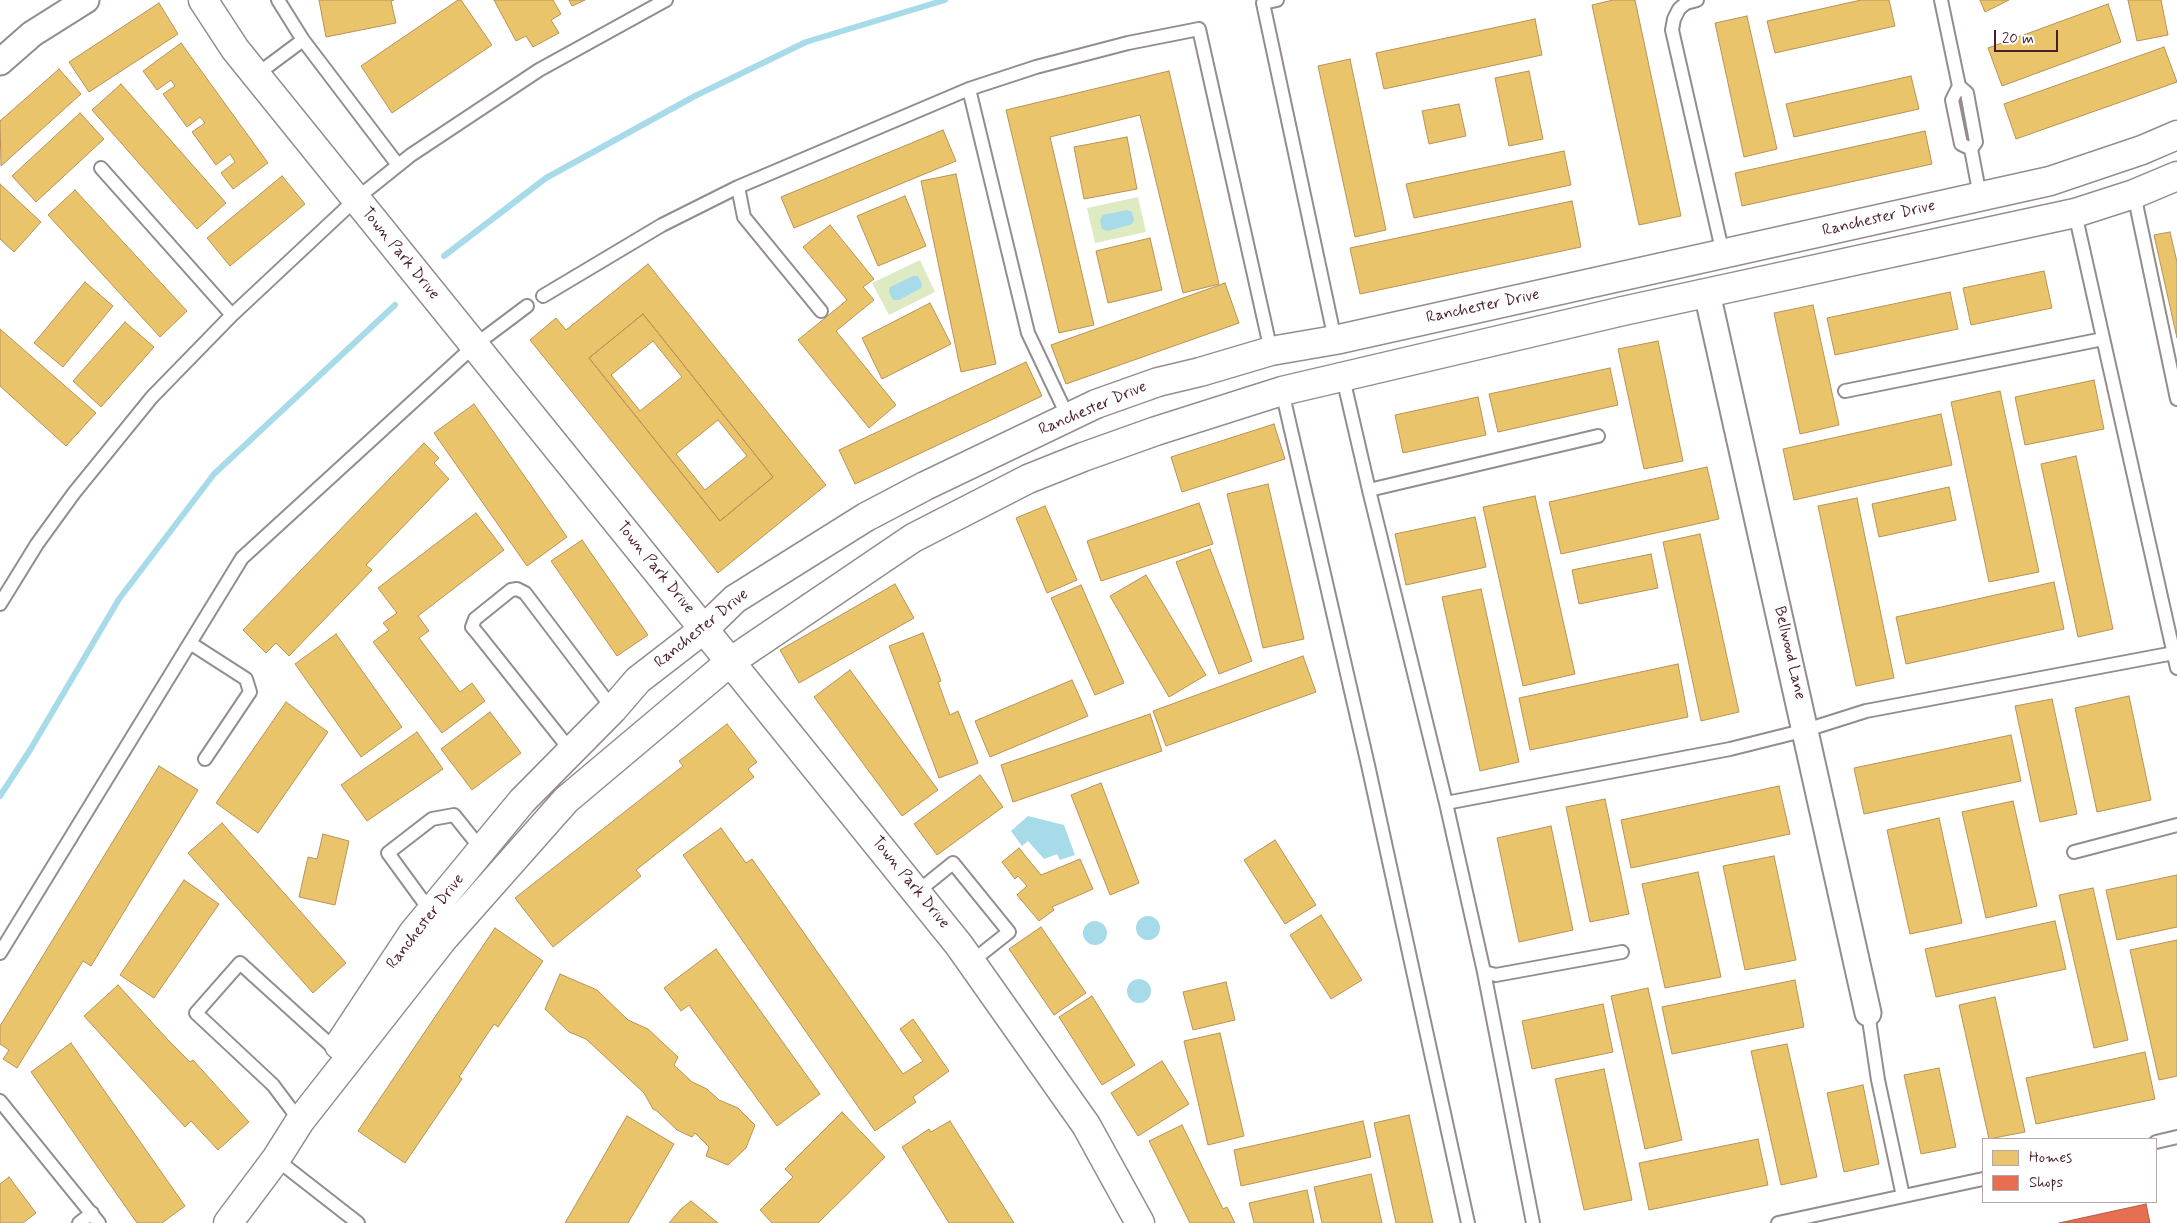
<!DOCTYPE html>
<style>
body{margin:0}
#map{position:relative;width:2177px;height:1223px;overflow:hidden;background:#fff;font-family:Mynerve,sans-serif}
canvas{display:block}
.legend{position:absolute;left:1982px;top:1138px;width:175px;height:65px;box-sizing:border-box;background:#fff;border:1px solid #b7a5aa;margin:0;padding:6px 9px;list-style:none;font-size:15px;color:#4a1f2b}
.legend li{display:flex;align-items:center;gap:10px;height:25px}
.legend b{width:25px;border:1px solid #b7a5aa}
.scale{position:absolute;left:1994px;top:30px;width:64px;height:22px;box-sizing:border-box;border:2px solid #4a1f2b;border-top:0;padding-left:6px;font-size:15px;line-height:18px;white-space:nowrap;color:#4a1f2b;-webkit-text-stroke:4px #fff;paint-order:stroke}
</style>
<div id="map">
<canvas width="2177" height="1223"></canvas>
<ul class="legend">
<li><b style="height:14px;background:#e9c46a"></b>Homes</li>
<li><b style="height:14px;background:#e76f51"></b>Shops</li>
</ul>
<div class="scale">20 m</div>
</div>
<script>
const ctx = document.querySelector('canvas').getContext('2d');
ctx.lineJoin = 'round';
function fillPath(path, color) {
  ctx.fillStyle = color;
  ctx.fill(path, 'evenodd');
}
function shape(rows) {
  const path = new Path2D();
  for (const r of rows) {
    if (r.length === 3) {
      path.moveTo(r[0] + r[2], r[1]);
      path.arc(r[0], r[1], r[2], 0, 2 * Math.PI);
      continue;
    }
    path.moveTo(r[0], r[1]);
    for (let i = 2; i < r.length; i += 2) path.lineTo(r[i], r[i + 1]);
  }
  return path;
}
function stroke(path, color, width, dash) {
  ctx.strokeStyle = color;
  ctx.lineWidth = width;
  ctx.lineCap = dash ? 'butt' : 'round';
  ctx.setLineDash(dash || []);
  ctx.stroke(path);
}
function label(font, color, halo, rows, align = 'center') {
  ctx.font = font + ' Mynerve,sans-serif';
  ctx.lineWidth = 5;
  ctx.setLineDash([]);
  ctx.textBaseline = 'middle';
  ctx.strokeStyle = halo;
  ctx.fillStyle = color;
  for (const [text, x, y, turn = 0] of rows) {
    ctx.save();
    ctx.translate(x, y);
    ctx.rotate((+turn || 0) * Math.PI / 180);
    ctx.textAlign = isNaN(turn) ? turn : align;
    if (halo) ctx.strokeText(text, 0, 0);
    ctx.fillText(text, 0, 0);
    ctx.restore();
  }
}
const green = shape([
 [1138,197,1146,232,1095,243,1087,208],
 [920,260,935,292,889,315,872,283]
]);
const water = shape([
 [1127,210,1132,212,1134,220,1132,224,1108,231,1102,229,1100,220,1103,215],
 [913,276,918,276,922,284,921,288,899,300,893,300,889,292,890,287],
 [1028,816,1064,825,1075,855,1060,860,1057,854,1044,859,1028,841,1022,846,1011,831],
 [1148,928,12],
 [1095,933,12],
 [1139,991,12]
]);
const homes = shape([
 [319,0,394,0,391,1,396,23,326,37,319,0],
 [458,0,461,0,492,45,392,113,361,66,458,0],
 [494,0,553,0,561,14,551,20,559,33,533,47,526,36,516,41,494,0],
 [569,0,585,0,572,6,569,0],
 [1613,0,1635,0,1681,216,1639,225,1592,5,1613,0],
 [1861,0,1889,0,1895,26,1775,53,1767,21,1861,0],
 [1980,0,2009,0,1985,12,1980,0],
 [2128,0,2161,0,2168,35,2137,41,2128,0],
 [159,3,178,34,89,92,69,62,159,3],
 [2108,4,2121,42,2002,86,1988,48,2108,4],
 [1747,16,1777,149,1744,157,1715,23,1747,16],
 [1535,19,1542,55,1384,89,1376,53,1535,19],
 [181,43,268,163,233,189,221,173,235,162,230,154,216,165,192,132,205,123,200,117,187,127,163,94,175,86,171,80,157,90,143,71,181,43],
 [2164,47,2177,82,2016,139,2004,104,2164,47],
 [1350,59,1386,230,1355,237,1318,66,1350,59],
 [59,69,81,94,1,166,0,121,59,69],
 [1169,71,1219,284,1183,293,1140,115,1050,137,1094,325,1059,333,1006,110,1169,71],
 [1529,71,1543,139,1509,146,1495,78,1529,71],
 [1911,76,1919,109,1794,137,1786,104,1911,76],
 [121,84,226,203,197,229,92,110,121,84],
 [1459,104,1466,136,1429,144,1422,111,1459,104],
 [80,113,104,139,36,202,12,176,80,113],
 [943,130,956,161,794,228,781,197,943,130],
 [1925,131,1932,164,1742,206,1735,173,1925,131],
 [1127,137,1137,189,1084,199,1074,147,1127,137],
 [1564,151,1571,185,1414,218,1406,184,1564,151],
 [956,174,996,364,961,372,921,181,956,174],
 [282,176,305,204,230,266,207,238,282,176],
 [0,184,41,222,14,252,0,239,0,184],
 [75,190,187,311,160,337,48,215,75,190],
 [905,196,926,246,878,266,857,216,905,196],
 [1572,201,1581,247,1360,294,1350,248,1572,201],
 [830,225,874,279,863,287,874,300,836,331,896,405,869,428,798,340,847,300,803,247,830,225],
 [2170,232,2177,262,2177,338,2154,235,2170,232],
 [1150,238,1162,290,1108,303,1096,251,1150,238],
 [648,264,826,485,718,573,530,340,556,318,566,330,648,264],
 [643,314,773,477,720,521,589,358,643,314],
 [2044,271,2052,308,1971,325,1963,288,2044,271],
 [85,282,113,306,63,367,34,343,85,282],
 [1225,283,1239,323,1066,384,1051,345,1225,283],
 [1950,292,1958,329,1835,355,1827,318,1950,292],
 [930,303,951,344,882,379,862,338,930,303],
 [1813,305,1839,425,1800,434,1774,313,1813,305],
 [643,314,773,477,720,521,589,358,643,314],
 [125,322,154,347,101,407,73,381,125,322],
 [0,329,96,413,66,446,0,386,0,329],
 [653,341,682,377,640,411,611,375,653,341],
 [1658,341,1683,461,1644,469,1618,349,1658,341],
 [1026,362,1042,396,855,484,839,450,1026,362],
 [1610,368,1618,405,1498,432,1489,394,1610,368],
 [2094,380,2104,429,2025,445,2015,397,2094,380],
 [2000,391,2039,572,1989,582,1951,402,2000,391],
 [1478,397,1486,435,1403,453,1395,415,1478,397],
 [474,404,567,537,527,566,434,433,474,404],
 [1941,414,1952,465,1794,500,1783,449,1941,414],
 [718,420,747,456,705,490,676,454,718,420],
 [1274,424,1285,459,1182,492,1171,457,1274,424],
 [424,443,439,458,434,463,449,479,366,565,372,570,289,656,276,643,266,653,243,630,424,443],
 [2076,456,2113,629,2078,637,2041,464,2076,456],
 [1707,467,1719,519,1561,554,1549,502,1707,467],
 [1268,484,1304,639,1263,648,1227,494,1268,484],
 [1949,487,1956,520,1879,537,1872,504,1949,487],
 [1535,496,1575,674,1523,686,1483,507,1535,496],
 [1857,498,1894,678,1856,686,1818,506,1857,498],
 [1199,503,1213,544,1101,581,1087,541,1199,503],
 [1045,506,1077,580,1047,593,1016,518,1045,506],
 [476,513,504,550,418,616,429,631,419,638,460,692,472,683,485,701,442,733,373,642,389,630,383,623,397,613,378,588,476,513],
 [1475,517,1486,567,1406,585,1395,534,1475,517],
 [1700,534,1739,712,1701,721,1663,542,1700,534],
 [582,540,648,635,617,656,551,561,582,540],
 [1210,549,1252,661,1219,674,1176,562,1210,549],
 [1651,554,1658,588,1579,604,1572,570,1651,554],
 [1146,575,1206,675,1169,697,1110,596,1146,575],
 [2054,582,2064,629,1906,664,1896,617,2054,582],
 [895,584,914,618,799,683,780,650,895,584],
 [1081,585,1124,683,1095,695,1051,598,1081,585],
 [1481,589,1519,762,1480,771,1442,597,1481,589],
 [923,633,941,681,938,682,950,715,958,711,978,763,939,778,889,646,923,633],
 [336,634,402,727,361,757,295,664,336,634],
 [1303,656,1316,692,1166,746,1153,711,1303,656],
 [1678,664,1688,717,1530,750,1519,698,1678,664],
 [850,670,938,790,902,816,814,697,850,670],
 [1072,680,1088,716,990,757,975,721,1072,680],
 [2129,696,2151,800,2097,812,2075,708,2129,696],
 [2052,699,2077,814,2040,822,2015,706,2052,699],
 [286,702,328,732,258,833,216,803,286,702],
 [490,712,521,753,472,790,441,749,490,712],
 [1150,714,1162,751,1013,802,1001,765,1150,714],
 [727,724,757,762,748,769,754,777,636,870,641,876,553,947,515,898,683,766,679,761,727,724],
 [417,732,443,769,367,821,341,785,417,732],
 [2011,735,2021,781,1864,814,1854,768,2011,735],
 [159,766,198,790,91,966,83,961,17,1068,3,1059,9,1050,0,1044,0,1026,159,766],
 [980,775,1003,807,937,855,914,824,980,775],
 [1101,783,1139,883,1110,895,1071,795,1101,783],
 [1779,786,1790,834,1631,868,1621,820,1779,786],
 [1605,799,1629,914,1590,922,1566,807,1605,799],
 [2013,801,2037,906,1986,918,1962,812,2013,801],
 [1939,818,1962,923,1910,934,1887,830,1939,818],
 [222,823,346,963,313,993,188,853,222,823],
 [1551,826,1573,930,1519,942,1497,838,1551,826],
 [721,828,746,863,752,859,903,1074,923,1061,900,1029,913,1019,949,1071,913,1097,916,1102,875,1131,683,855,721,828],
 [323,834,349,841,335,905,299,897,308,857,317,859,323,834],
 [1275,840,1316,905,1285,924,1244,860,1275,840],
 [1019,848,1041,875,1080,859,1093,889,1052,907,1054,910,1039,921,1017,895,1027,886,1018,876,1015,879,1002,862,1019,848],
 [1774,856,1796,960,1745,970,1723,866,1774,856],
 [1698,872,1721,977,1665,988,1642,884,1698,872],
 [2177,875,2177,927,2117,940,2106,890,2177,875],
 [184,880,219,904,154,998,120,975,184,880],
 [2093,888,2128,1040,2094,1048,2059,895,2093,888],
 [1321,915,1362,980,1331,999,1290,935,1321,915],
 [2055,921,2066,969,1936,997,1925,949,2055,921],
 [1041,927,1086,993,1054,1015,1009,949,1041,927],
 [495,928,543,961,498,1027,494,1024,459,1077,462,1079,405,1163,358,1131,495,928],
 [2177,940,2177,1076,2159,1080,2130,950,2177,940],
 [716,949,820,1094,777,1126,689,1005,681,1011,664,988,716,949],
 [560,974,597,990,628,1020,648,1029,678,1057,674,1065,692,1082,707,1089,719,1100,738,1108,755,1125,746,1148,728,1165,706,1156,709,1147,695,1133,692,1137,677,1130,657,1111,653,1109,644,1093,586,1039,569,1032,545,1009,560,974],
 [1795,980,1804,1027,1672,1054,1662,1007,1795,980],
 [1226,982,1235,1020,1193,1030,1183,992,1226,982],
 [118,985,168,1040,190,1062,193,1060,249,1122,218,1150,191,1121,185,1127,84,1016,118,985],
 [1648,988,1682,1140,1645,1149,1611,996,1648,988],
 [1092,996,1135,1065,1102,1085,1059,1017,1092,996],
 [1995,997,2025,1132,1989,1139,1959,1005,1995,997],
 [1603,1004,1613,1052,1532,1069,1522,1021,1603,1004],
 [1220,1033,1244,1136,1208,1145,1184,1041,1220,1033],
 [71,1043,185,1206,162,1223,137,1223,31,1072,71,1043],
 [1787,1044,1817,1177,1781,1185,1751,1051,1787,1044],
 [2145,1052,2155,1099,2036,1124,2026,1078,2145,1052],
 [1162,1061,1189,1104,1138,1136,1111,1093,1162,1061],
 [1939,1068,1956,1147,1921,1154,1904,1075,1939,1068],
 [1604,1069,1632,1200,1584,1210,1555,1079,1604,1069],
 [1863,1085,1879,1164,1844,1172,1827,1093,1863,1085],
 [842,1112,885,1157,818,1223,772,1223,760,1210,793,1177,785,1169,842,1112],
 [1409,1115,1433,1223,1396,1223,1374,1123,1409,1115],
 [627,1116,674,1144,628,1223,565,1223,627,1116],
 [950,1121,975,1161,1014,1223,949,1223,902,1147,929,1129,931,1132,950,1121],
 [1363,1121,1371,1157,1241,1186,1234,1150,1363,1121],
 [1182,1125,1223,1209,1227,1207,1235,1223,1190,1223,1149,1141,1182,1125],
 [1758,1139,1768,1185,1649,1210,1639,1163,1758,1139],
 [1371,1174,1382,1223,1322,1223,1314,1187,1371,1174],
 [9,1177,36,1213,23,1223,0,1223,0,1184,9,1177],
 [1307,1190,1314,1223,1254,1223,1249,1203,1307,1190],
 [691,1201,718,1223,669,1223,681,1209,691,1201]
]);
const shops = shape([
 [2146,1204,2150,1223,2059,1223,2146,1204]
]);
const stream = shape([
 [444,256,546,178,695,96,806,42,945,0],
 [0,796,30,750,119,599,214,474,395,305]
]);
const service = shape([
 [278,0,303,40,398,165],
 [1277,0,1263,3,1335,340],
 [1697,0,1686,3,1679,9,1674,19,1672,30,1723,254],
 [1941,0,1959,86,1967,93,1976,142,1971,149,1980,196],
 [256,75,303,40],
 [1959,86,1952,100,1961,144,1971,149],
 [969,89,1028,333,1068,417],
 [101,168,232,315],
 [738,187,744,217,821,311],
 [2134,194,2177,399],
 [2075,213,2177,668],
 [543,296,662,225,738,187,969,89,1036,67,1128,43,1199,29,1271,351],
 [1343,378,1369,490,1598,436],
 [1282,391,1368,765,1468,1223],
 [1845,391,2103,339],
 [1369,490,1446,803,1730,749,1806,730,1866,711,2174,653],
 [0,604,37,544,74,493,152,397,232,315,356,199,411,155,539,70,666,0],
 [190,643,246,679,250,692,205,759],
 [571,751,478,634,472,627,475,619,511,590,517,589,525,593,613,709],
 [1446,803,1484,972,1496,975,1622,952],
 [2074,852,2177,825],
 [917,892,953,863,1009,932,971,962],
 [431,912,388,853,432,819,454,815,482,850],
 [0,953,242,558,475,345,527,306],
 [1484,972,1533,1223],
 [1868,1013,1878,1080,1903,1196],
 [0,1101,99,1223],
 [300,1121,273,1085,196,1013,240,963,336,1050],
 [2156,1142,2177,1137],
 [276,1159,358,1223],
 [79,1223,92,1213],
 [1778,1223,1983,1179]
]);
const minor = shape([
 [0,62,32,34,86,0],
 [1707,293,1868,1013]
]);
const tertiary = shape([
 [203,0,235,49,256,75,959,945,1086,1125,1140,1223],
 [339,1045,413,933,522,801,613,709,638,680,704,629,735,599,866,517,925,486,1096,404,1158,382,1200,372,1271,351,1335,340,2050,181,2142,150,2177,135],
 [228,1223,276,1159,300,1121,443,939,566,800,730,662,913,538,1028,479,1083,457,1156,431,1282,391,1623,311,2075,213,2134,194,2177,176]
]);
const streetNames = [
 ["Ranchester Drive",1879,219,-13],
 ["Town Park Drive",400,254,51],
 ["Ranchester Drive",1483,307,-12],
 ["Ranchester Drive",1093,409,-23],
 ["Town Park Drive",655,568,51],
 ["Ranchester Drive",702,629,-39],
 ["Bellwood Lane",1789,653,77],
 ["Town Park Drive",910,883,51],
 ["Ranchester Drive",426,922,-52]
];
fillPath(green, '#deeac1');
fillPath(water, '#a7dbea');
fillPath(homes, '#e9c46a');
stroke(homes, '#b99257', 1);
fillPath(shops, '#e76f51');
stroke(shops, '#b85746', 1);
stroke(stream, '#a7dbea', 6);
stroke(service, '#948c8e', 16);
stroke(minor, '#948c8e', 29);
stroke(tertiary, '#948c8e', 31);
stroke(service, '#fff', 12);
stroke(minor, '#fff', 25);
stroke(tertiary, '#fff', 28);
label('16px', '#4a1f2b', '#fff', streetNames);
</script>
